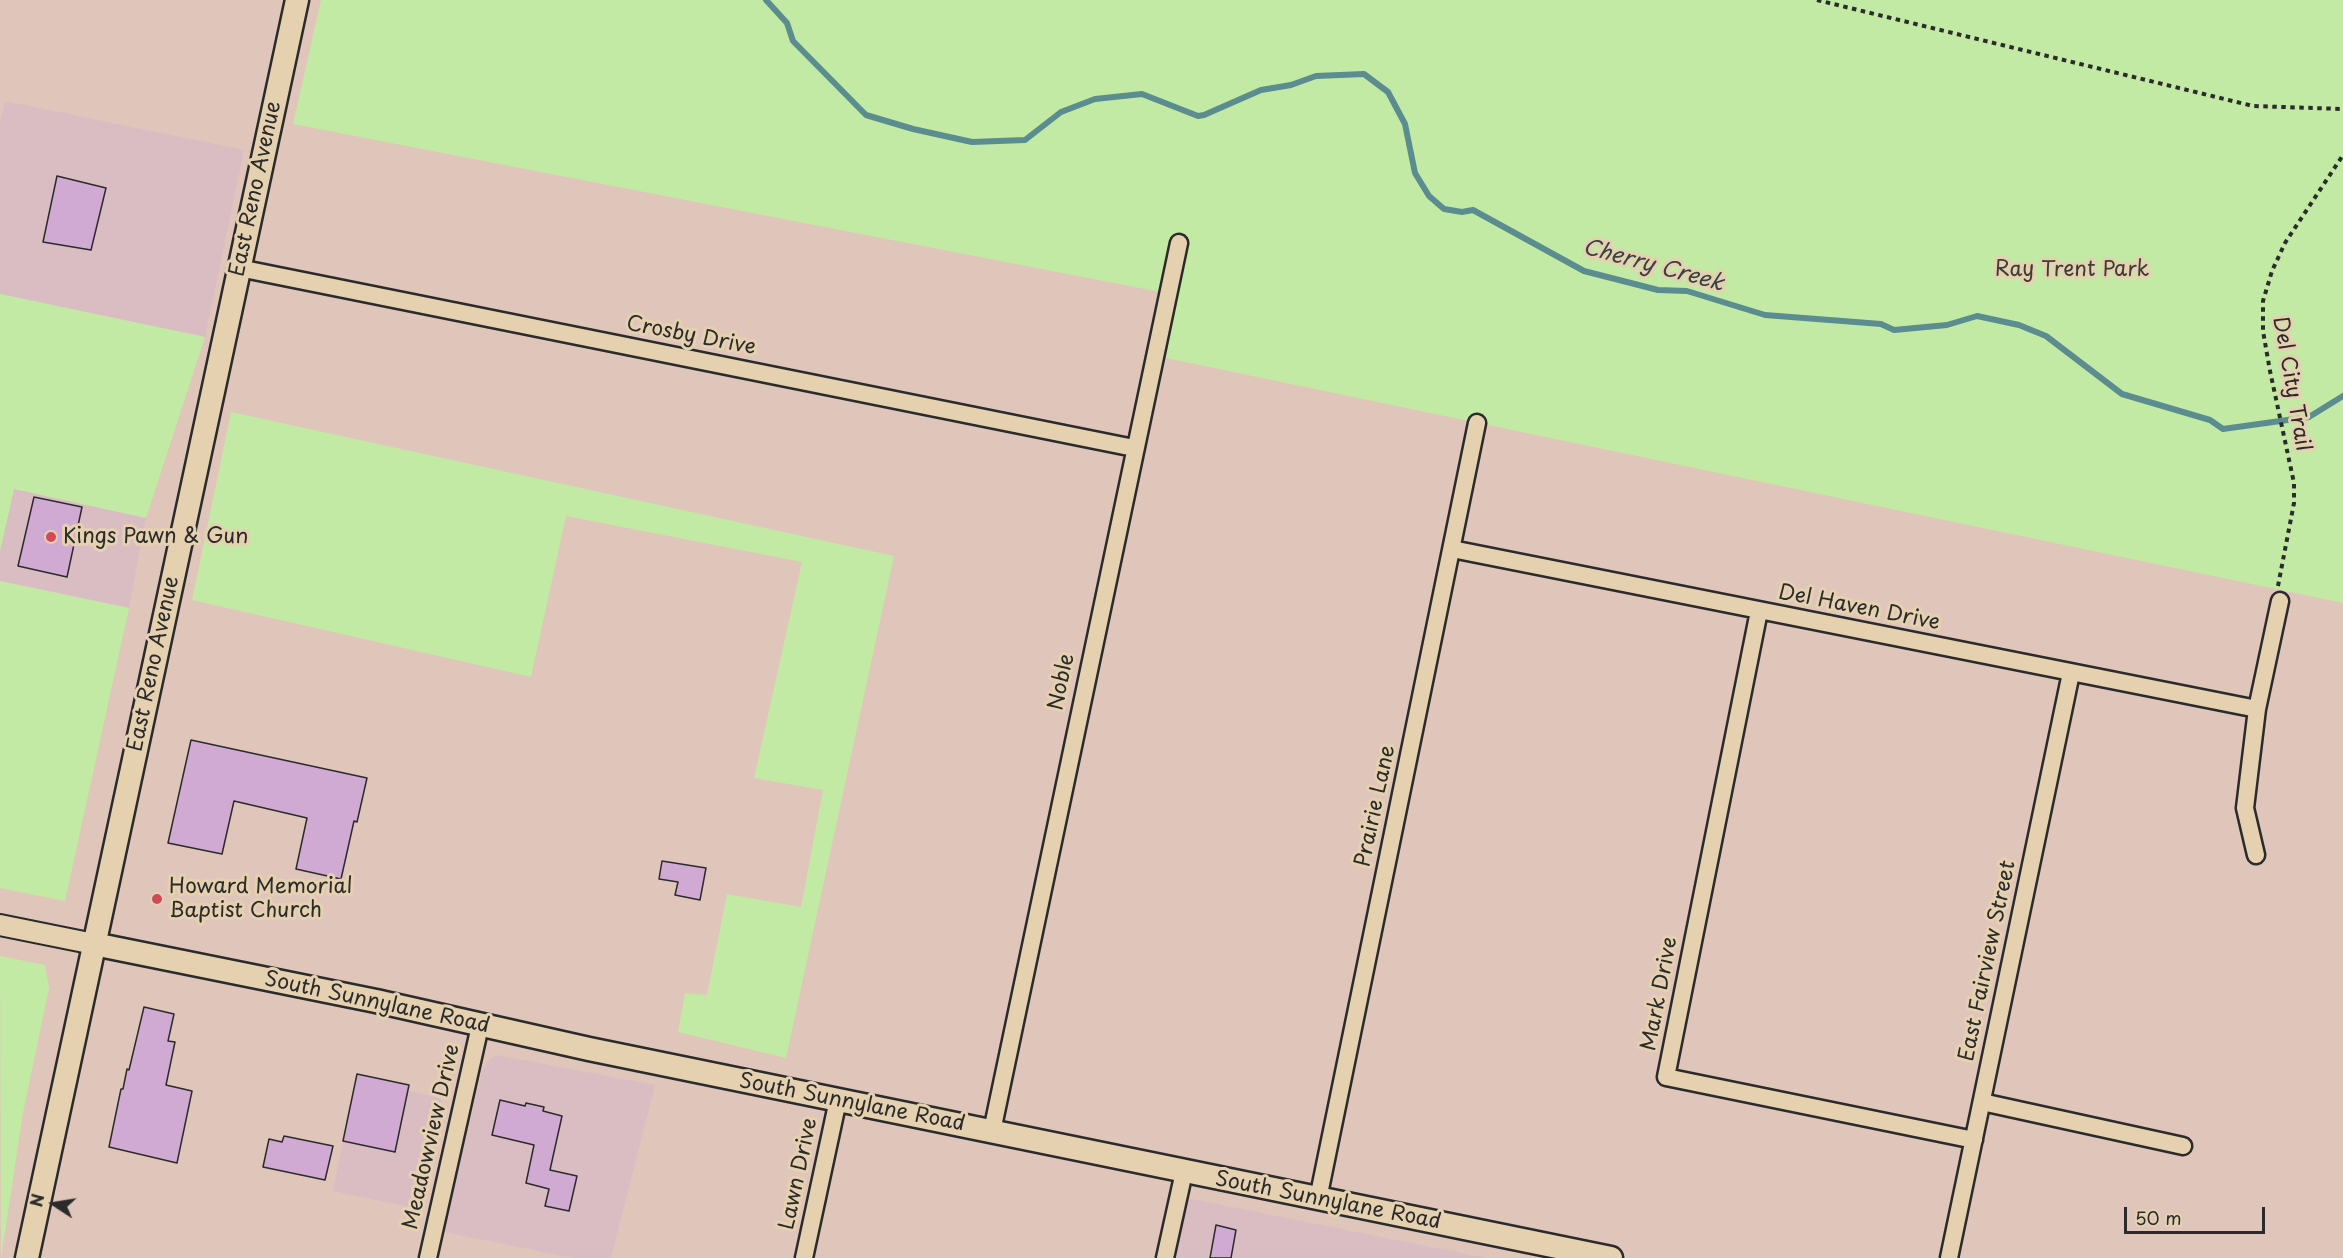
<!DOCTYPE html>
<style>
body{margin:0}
#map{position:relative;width:2343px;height:1258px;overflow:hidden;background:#dfc5ba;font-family:"Playpen Sans",sans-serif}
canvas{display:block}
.north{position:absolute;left:24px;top:1174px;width:60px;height:60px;-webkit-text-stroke:4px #e5d1b0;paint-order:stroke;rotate:282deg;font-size:16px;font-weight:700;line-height:24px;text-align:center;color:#2b2b2b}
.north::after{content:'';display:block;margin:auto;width:21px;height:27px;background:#2b2b2b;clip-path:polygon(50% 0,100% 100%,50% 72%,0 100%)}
.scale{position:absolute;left:2124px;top:1207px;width:141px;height:27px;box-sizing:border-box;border:3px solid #2b2b2b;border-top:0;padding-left:8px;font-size:18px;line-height:21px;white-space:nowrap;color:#2b2b2b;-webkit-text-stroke:4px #e5d1b0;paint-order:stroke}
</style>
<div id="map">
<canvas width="2343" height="1258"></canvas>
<div class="north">N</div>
<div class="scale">50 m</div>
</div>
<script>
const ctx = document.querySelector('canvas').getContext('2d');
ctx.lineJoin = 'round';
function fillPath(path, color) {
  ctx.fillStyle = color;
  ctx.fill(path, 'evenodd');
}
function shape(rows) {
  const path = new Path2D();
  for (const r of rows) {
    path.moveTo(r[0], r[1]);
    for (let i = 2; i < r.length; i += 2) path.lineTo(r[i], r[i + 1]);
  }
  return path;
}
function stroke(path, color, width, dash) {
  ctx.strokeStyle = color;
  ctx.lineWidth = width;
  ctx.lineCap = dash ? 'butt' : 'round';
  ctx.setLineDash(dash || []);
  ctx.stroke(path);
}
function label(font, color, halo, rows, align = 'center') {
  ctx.font = font + ' "Playpen Sans",sans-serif';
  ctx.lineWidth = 6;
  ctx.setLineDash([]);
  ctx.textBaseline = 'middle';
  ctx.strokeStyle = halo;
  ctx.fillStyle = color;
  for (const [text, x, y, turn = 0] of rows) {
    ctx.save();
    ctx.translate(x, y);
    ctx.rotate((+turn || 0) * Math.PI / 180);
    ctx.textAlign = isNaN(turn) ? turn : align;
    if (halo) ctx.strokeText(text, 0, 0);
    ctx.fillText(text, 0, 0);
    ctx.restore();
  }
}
const built = shape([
 [5,101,244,150,205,337,0,294,0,123],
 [14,489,146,518,129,608,0,581,0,551],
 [496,1055,655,1085,611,1258,573,1258,444,1232,482,1071,488,1061],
 [408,1091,441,1098,419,1209,333,1191,343,1141,395,1152],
 [1187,1198,1486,1258,1175,1258]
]);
const green = shape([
 [321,0,2343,0,2343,603,1166,358,1176,295,293,124],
 [0,294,205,337,146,518,14,489,0,551],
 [231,412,894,556,786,1058,678,1032,685,993,707,995,727,894,801,907,823,790,754,778,802,562,566,516,531,677,192,600],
 [0,581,129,608,65,901,0,888],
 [0,956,45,965,49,988,23,1113,1,1258]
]);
const stream = shape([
 [766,0,787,23,793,41,866,115,913,129,972,142,1025,140,1061,112,1095,99,1142,94,1198,116,1204,115,1261,90,1291,85,1316,76,1364,74,1388,92,1405,124,1415,173,1429,196,1444,209,1462,212,1473,210,1584,271,1658,290,1687,291,1765,315,1881,324,1894,330,1947,325,1977,316,2019,325,2046,336,2122,394,2210,420,2223,429,2309,417,2343,396]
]);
const building = shape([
 [57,176,106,188,91,250,43,242,57,176],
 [34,497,82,507,67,577,18,566,34,497],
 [191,740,367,778,357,822,354,821,341,879,296,869,307,818,234,801,222,854,168,843,191,740],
 [662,861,706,868,700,900,675,895,678,882,659,879,662,861],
 [144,1007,174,1014,168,1041,175,1042,166,1085,192,1091,177,1163,109,1147,121,1089,123,1089,127,1069,129,1070,144,1007],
 [357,1074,409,1085,395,1152,343,1141,357,1074],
 [500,1100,525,1106,526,1103,544,1107,543,1111,562,1116,550,1170,577,1176,569,1211,545,1206,549,1189,526,1183,534,1145,492,1135,500,1100],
 [284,1136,333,1146,325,1180,263,1167,269,1139,282,1142,284,1136],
 [1216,1225,1236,1230,1231,1258,1210,1258,1216,1225]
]);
const path = shape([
 [1817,0,2253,106,2343,109],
 [2278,586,2294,503,2294,483,2270,371,2263,331,2263,301,2272,271,2285,243,2343,155]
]);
const minor = shape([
 [239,268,1134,448],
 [1452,549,2257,709],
 [1759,611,1666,1077,1974,1140],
 [2256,855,2245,808,2257,709,2280,601],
 [1982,1102,2183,1146],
 [992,1131,1179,243],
 [1318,1199,1477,423],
 [428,1258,480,1026],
 [804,1258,838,1100],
 [1165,1258,1184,1172],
 [1949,1258,2071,673]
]);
const tertiary = shape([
 [0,925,94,944]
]);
const secondary = shape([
 [94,944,376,1001,589,1049,1611,1258],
 [27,1258,297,0]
]);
const markers = [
 [51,537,6,"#d1495b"],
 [157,899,6,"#d1495b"]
];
const streetNames = [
 ["East Reno Avenue",256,189,-78],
 ["Crosby Drive",691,336,11],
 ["Del City Trail",2291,384,80],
 ["Del Haven Drive",1859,608,11],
 ["East Reno Avenue",154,664,-78],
 ["Noble",1062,682,-78],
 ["Prairie Lane",1376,806,-78],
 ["East Fairview Street",1988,961,-78],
 ["Mark Drive",1660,994,-79],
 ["South Sunnylane Road",377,1003,12],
 ["South Sunnylane Road",852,1103,11],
 ["Meadowview Drive",432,1137,-77],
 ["Lawn Drive",799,1174,-78],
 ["South Sunnylane Road",1328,1201,11]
];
const parkNames = [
 ["Ray Trent Park",2072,270]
];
const poiNames = [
 ["Kings Pawn & Gun",63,537],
 ["Howard Memorial",169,887],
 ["Baptist Church",169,911]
];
const waterNames = [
 ["Cherry Creek",1653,266,15]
];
fillPath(built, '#dabdc2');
fillPath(green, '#c3eaa5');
stroke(stream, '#5b8c8f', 6);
fillPath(building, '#d0aad3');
stroke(building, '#2b2b2b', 1.5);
stroke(minor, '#2b2b2b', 21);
stroke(tertiary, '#2b2b2b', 24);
stroke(secondary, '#2b2b2b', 27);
stroke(path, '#2b2b2b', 4, [4.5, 4.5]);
stroke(minor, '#e5d1b0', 16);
stroke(tertiary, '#e5d1b0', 20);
stroke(secondary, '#e5d1b0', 22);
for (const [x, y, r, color] of markers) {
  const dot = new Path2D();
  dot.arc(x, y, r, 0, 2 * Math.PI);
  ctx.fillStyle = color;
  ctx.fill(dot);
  stroke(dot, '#e5d1b0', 2);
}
label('21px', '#2b2b2b', '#e5d1b0', streetNames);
label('21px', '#3a3e37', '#e5d1b0', parkNames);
label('21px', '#2b2b2b', '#e5d1b0', poiNames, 'left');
label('italic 22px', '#374344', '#e5d1b0', waterNames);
</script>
